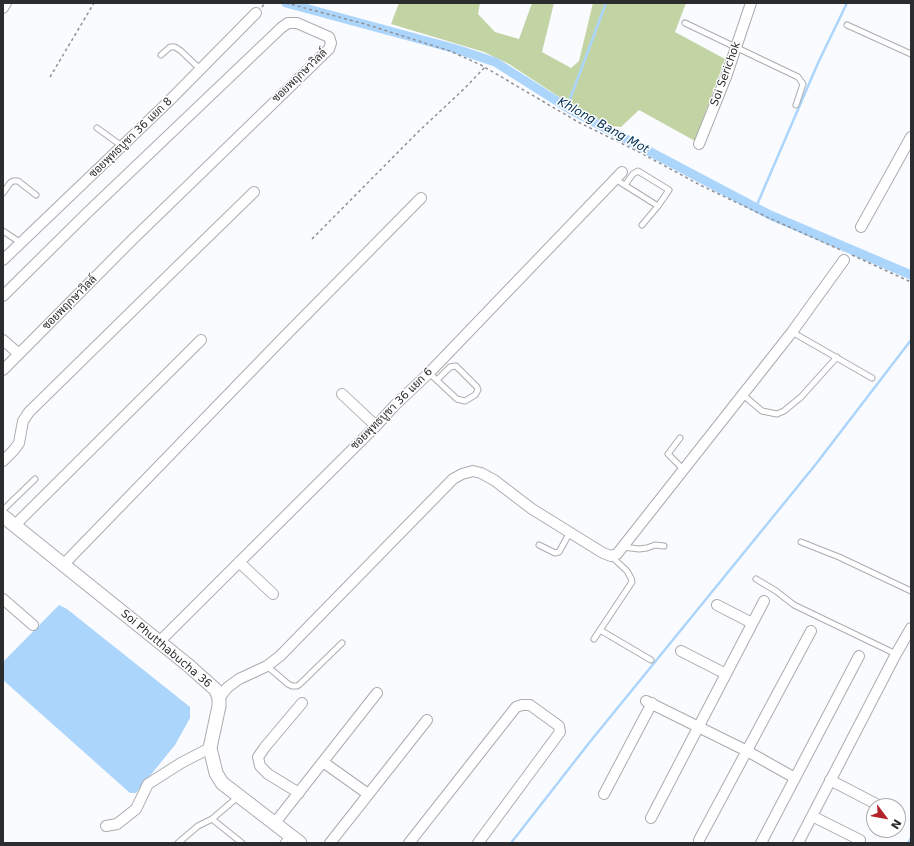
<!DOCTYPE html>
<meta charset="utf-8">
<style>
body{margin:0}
#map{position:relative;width:914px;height:846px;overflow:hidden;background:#fafbff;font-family:"DejaVu Sans",sans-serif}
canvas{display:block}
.frame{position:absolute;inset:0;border:4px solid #2b2c2d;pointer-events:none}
.north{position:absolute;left:866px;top:798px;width:40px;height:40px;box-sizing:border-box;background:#fff;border:1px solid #aaabab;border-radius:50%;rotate:122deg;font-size:11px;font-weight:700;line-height:16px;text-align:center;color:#2b2c2d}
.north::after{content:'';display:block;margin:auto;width:14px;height:18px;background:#b4232a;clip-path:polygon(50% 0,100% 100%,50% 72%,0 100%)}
</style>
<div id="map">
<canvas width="914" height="846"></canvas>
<div class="frame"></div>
<div class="north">N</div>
</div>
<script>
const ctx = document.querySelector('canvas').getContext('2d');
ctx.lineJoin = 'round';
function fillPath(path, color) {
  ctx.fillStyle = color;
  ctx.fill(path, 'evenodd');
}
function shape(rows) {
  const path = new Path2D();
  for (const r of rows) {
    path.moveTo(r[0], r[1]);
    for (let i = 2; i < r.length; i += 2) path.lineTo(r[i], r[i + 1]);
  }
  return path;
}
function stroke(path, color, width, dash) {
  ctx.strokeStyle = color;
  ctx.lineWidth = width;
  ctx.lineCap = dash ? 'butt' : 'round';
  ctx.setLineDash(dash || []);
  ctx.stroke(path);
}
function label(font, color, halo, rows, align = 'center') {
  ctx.font = font + ' "DejaVu Sans",Sarabun,sans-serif';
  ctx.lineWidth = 3;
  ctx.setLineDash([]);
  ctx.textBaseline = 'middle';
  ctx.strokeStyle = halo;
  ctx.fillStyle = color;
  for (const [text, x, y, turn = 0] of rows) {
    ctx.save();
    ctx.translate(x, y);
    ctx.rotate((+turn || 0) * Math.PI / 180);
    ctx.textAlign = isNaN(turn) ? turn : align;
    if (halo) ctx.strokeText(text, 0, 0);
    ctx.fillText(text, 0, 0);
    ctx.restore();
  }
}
const green = shape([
 [399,3,480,3,478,14,495,32,519,39,532,3,554,3,542,52,571,68,579,61,593,3,686,3,675,32,725,59,695,141,639,110,621,127,610,126,570,104,509,64,484,52,391,24]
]);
const water = shape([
 [59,605,67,609,190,707,190,718,175,745,136,793,130,793,3,680,3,662]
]);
const stream = shape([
 [567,107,606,3],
 [756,207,818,63,847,3],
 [511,843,589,743,816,464,911,340],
 [908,843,911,838]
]);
const canal = shape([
 [286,3,456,49,495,62,571,110,770,215,911,275]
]);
const path = shape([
 [286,3,365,24,450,51,481,65,578,122,641,153,700,185,769,218,843,251],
 [262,7,265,3],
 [50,77,94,3],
 [312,239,419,131,465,88,485,67],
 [852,255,911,282]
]);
const service = shape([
 [685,23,798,77,803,84,796,105],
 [847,25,911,54],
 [161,55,170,47,175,47,181,51,201,70],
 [97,128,122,146],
 [615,179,658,206,642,225],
 [625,185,633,174,638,171,669,190,658,206],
 [3,193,10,183,13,181,18,181,36,195],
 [3,231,21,243],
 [792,332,872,378],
 [429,373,457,399,465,401,475,395,478,390,477,387,456,366,450,367,437,380],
 [742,394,762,411,777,414,784,411,801,397,837,357],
 [680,438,668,454,683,469],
 [3,510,35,479],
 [801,542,839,557,911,591],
 [539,545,555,553,559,552,570,532],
 [623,547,639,549,647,548,655,545,664,546],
 [756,579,776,591,794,605,896,654],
 [600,630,651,660],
 [594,639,632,582,631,578,627,571,611,556],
 [267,666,288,684,292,686,297,686,300,684,342,643],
 [212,819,242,843],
 [178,843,198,826,212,819,239,796],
 [283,843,288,836]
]);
const minor = shape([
 [3,8,6,3],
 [699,144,726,77,751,3],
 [861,227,911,137],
 [3,260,168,102,256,13],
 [3,296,88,212,281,28,288,23,297,23,329,37,331,43,329,49,132,240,3,370],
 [3,340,19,354],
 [342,394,376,426],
 [3,461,14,450,19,443,23,421,29,412,177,267,254,192],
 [15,525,201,340],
 [239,562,273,594],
 [63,565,285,336,421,198],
 [3,599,33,625],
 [717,605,752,623],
 [159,642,376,426,395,405,429,373,622,172],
 [681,651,726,674],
 [219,698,228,687,239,679,267,666,280,656,453,479,462,474,473,471,481,473,494,480,532,509,603,553,611,556,617,554,792,332,844,260],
 [646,701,747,751,795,778],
 [323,762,368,794],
 [830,780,880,806],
 [299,793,268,774,260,766,258,757,265,747,302,703],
 [604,794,652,703],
 [812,816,860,840],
 [651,818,764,601],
 [274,824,377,693],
 [106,826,117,824,136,809,148,784,181,763,210,748],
 [699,840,811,631],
 [330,843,427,720],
 [409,843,516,707,522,705,530,705,559,726,560,732,478,843],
 [761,843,859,656],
 [798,843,896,654,911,628]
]);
const tertiary = shape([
 [3,516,188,665,216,690,219,698,219,706,210,748,216,773,222,783,300,843]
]);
const streetNames = [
 ["Soi Serichok",726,74,-70],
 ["ซอยพฤกษาวิลล์",300,76,-44],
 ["ซอยพุทธบูชา 36 แยก 8",131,138,-44],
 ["ซอยพฤกษาวิลล์",70,303,-45],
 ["ซอยพุทธบูชา 36 แยก 6",392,409,-45],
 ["Soi Phutthabucha 36",166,649,40]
];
const waterNames = [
 ["Khlong Bang Mot",603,126,29]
];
fillPath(green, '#c2d4a4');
fillPath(water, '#acd5fc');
stroke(stream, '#acd5fc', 2.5);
stroke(canal, '#acd5fc', 9);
stroke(service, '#aaacaf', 7);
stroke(minor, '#aaacaf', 12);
stroke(tertiary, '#aaacaf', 15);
stroke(path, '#909194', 1.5, [3, 3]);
stroke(service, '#fff', 5);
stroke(minor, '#fff', 10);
stroke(tertiary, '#fff', 13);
label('11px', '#2b2c2d', '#fff', streetNames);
label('italic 12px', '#013054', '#fff', waterNames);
</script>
